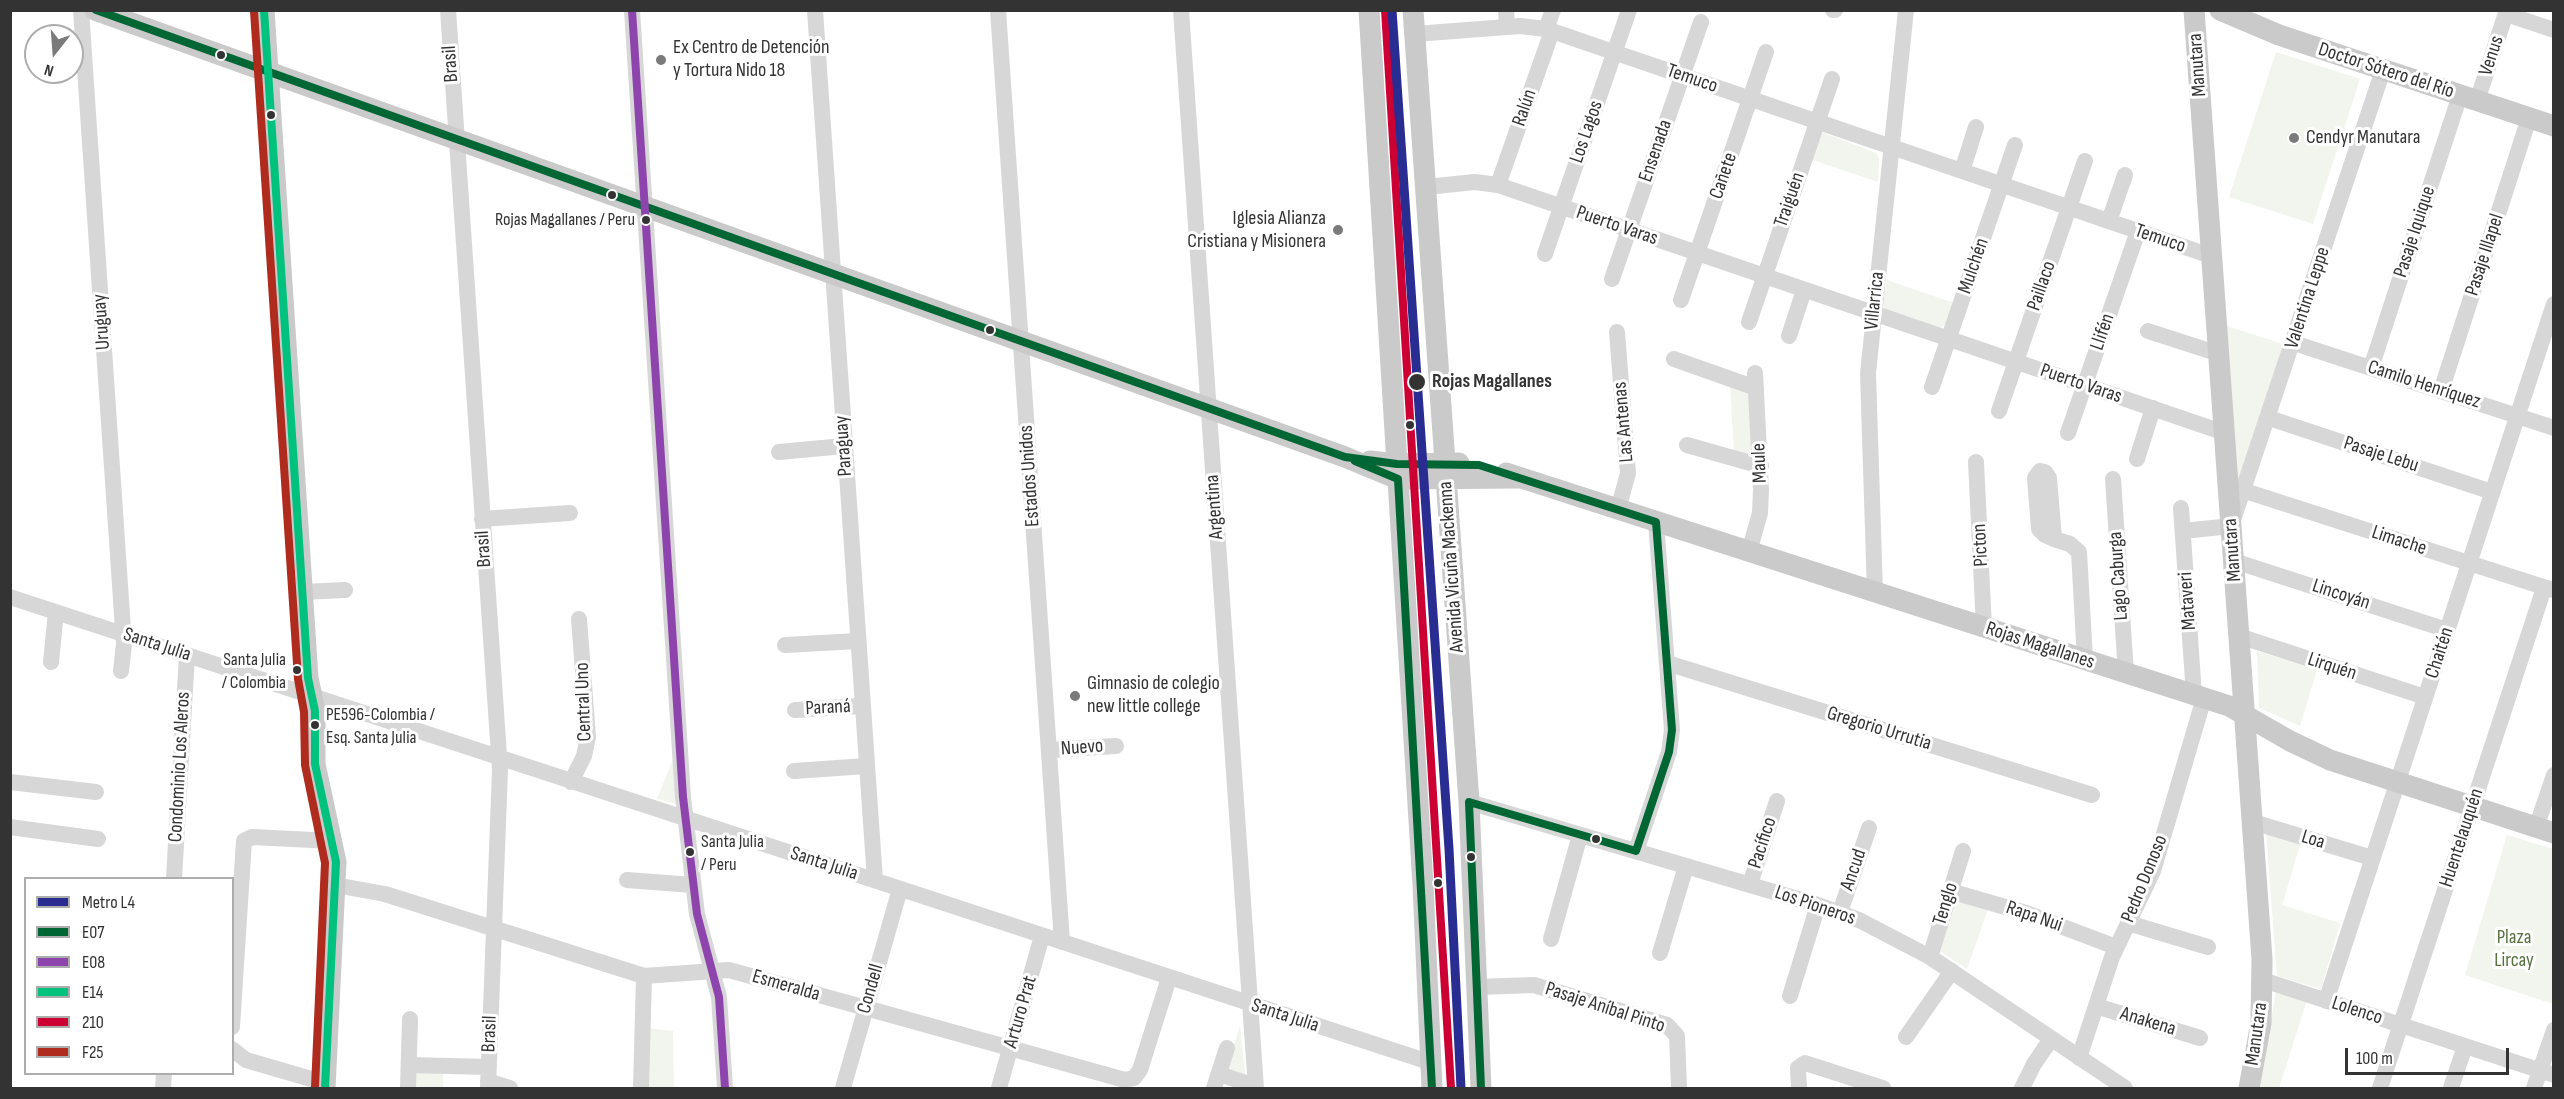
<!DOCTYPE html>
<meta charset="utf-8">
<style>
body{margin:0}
#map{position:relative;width:2564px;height:1099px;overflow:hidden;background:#fff;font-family:"Sofia Sans Condensed",sans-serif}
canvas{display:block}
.frame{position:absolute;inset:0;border:12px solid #333;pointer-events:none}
.legend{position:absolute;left:24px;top:877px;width:210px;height:198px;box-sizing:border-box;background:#fff;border:2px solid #adadad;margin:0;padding:8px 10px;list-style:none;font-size:18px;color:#333}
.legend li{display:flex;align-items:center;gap:12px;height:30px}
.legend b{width:30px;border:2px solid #adadad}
.north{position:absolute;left:24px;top:24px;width:60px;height:60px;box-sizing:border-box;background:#fff;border:2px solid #adadad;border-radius:50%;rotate:197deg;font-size:16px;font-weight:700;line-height:24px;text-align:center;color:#333}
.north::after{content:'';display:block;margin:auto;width:21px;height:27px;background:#7a7a7a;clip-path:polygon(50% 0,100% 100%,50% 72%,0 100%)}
.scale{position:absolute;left:2345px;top:1048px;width:164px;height:27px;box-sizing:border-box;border:3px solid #333;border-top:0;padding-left:8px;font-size:18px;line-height:21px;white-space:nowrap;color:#333;-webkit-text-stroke:4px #fff;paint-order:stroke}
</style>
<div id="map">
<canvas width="2564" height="1099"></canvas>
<div class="frame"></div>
<ul class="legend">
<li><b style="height:8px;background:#292d91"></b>Metro L4</li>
<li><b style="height:8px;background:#063"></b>E07</li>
<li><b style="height:8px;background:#8e44ad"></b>E08</li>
<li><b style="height:8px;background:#00c27f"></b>E14</li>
<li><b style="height:8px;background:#c03"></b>210</li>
<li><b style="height:8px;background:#af2b1e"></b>F25</li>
</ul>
<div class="north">N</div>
<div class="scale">100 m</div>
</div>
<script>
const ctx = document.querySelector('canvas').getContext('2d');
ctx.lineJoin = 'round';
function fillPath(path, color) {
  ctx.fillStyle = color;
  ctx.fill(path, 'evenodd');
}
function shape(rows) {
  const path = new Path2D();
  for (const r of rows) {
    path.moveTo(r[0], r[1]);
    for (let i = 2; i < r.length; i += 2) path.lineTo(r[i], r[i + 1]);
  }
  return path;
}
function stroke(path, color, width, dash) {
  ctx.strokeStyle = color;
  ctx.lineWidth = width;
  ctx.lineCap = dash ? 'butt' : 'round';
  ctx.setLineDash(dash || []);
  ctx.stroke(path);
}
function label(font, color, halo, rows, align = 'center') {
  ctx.font = font + ' "Sofia Sans Condensed",sans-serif';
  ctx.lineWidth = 6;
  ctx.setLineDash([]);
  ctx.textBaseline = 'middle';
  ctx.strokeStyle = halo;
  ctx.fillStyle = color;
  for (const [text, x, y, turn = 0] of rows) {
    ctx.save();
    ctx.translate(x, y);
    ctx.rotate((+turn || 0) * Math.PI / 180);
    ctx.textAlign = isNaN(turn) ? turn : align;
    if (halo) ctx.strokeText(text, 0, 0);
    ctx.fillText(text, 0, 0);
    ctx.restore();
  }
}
const green = shape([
 [2276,52,2360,79,2313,224,2229,197],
 [1824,133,1876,153,1879,159,1878,182,1810,159,1818,134],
 [1887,280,1954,303,1946,326,1940,327,1885,309,1882,305],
 [2227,326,2283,344,2239,483,2235,483],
 [1730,384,1751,390,1755,459,1734,452],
 [2257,651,2317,670,2300,726,2259,708],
 [673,759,677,804,657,799],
 [2266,832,2301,842,2282,905,2340,923,2321,989,2277,976],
 [2507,835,2553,849,2553,1004,2465,975],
 [1953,899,1988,909,1967,969,1937,949],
 [2276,991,2307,1000,2279,1088,2259,1088],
 [1240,1026,1246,1081,1226,1070],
 [647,1028,673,1031,674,1088,645,1088],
 [415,1071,443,1071,443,1088,414,1088]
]);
const minor = shape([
 [81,10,124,644,121,671],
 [448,10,500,770,488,1088],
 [632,10,683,797,697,914,719,997,725,1088],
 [815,10,875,880],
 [998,10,1062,942],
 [1181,10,1256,1088],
 [1506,10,1507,26],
 [1833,10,1835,10],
 [2506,14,2554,30],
 [1546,29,1553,10],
 [1415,34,1520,26,1546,29,2211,256],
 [2477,101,2507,10],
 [1962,171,1976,127],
 [1498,185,1552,31],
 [1426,187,1475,182,1498,185,2225,433],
 [2109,221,2125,175],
 [1545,254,1629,10],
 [1612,279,1701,22],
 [1681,300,1766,52],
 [1749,322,1832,79],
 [2148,331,2219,354],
 [1617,332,1628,473,1618,510],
 [1789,336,1804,290],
 [2294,343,2554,428],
 [1674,359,1756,388],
 [2371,368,2460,95],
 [1932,387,2015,145],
 [2441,391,2529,118],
 [1999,411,2085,161],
 [2269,418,2492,492],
 [2068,433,2138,231],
 [1687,445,1761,466],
 [779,452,844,446],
 [2137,459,2153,408],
 [1976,462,1984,628],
 [2113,479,2126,673],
 [2245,491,2553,590],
 [2181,508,2194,695],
 [482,519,570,513],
 [2183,531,2231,526,2383,70],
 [2054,539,2049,478,2045,472,2040,471,2035,478,2039,529,2045,535,2054,539,2070,544,2079,552,2085,660],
 [1749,552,1760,513,1761,490,1755,373],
 [2234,561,2447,630],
 [303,592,345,590],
 [1875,593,1868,373,1906,10],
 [10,597,1432,1063],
 [2239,636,2425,697],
 [785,645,858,641],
 [51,662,56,612],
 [1667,663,2092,795],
 [795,710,862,706],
 [1049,750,1116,746],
 [794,771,866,766],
 [10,782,96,792],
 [571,782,584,756,588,737,579,619],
 [1469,802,1818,905,1859,920,1930,957,2125,1088],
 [2253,822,2372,858],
 [10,827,98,839],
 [2536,828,2554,775],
 [1636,851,1669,752,1672,730,1656,522],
 [174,878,187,655],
 [627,880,693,885],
 [1750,884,1777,801],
 [335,885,385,894,644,976,729,970,1125,1080,1134,1078,1140,1070,1169,978],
 [1950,891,2026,913,2116,947],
 [1840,912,1869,828],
 [2128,923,2208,947],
 [1551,939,1580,835],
 [1660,953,1686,866],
 [1930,957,1963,851],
 [2263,980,2554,1075],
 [1477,987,1534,985,1667,1025,1677,1036,1679,1088],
 [1790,996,1818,905],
 [2326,1001,2554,304],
 [2096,1006,2200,1038],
 [232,1027,244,841,252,837,333,841],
 [1906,1037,1952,971],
 [232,1049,246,1060,325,1083],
 [2079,1058,2112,957,2153,871,2204,698],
 [409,1065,489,1067],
 [1219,1074,1255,1086],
 [488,1081,510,1088],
 [163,1088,164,1074],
 [408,1088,410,1019],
 [641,1088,644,976],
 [843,1088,900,889],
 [999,1088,1042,936],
 [1214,1088,1227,1048],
 [1799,1088,1798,1068,1805,1063,1883,1088],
 [2022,1088,2034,1064,2051,1039],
 [2380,1088,2544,588],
 [2451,1088,2465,1046],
 [2534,1088,2554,1030]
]);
const major = shape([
 [95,10,1345,457,1398,479,1518,478],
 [264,10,308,678,315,711,315,764,336,862,325,1088],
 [1369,10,1423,885,1432,1088],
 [1413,10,1469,802,1481,1088],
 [2194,10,2262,959,2261,1023,2249,1088],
 [2220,10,2279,35,2554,126],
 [1370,461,1397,464,1459,463],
 [1506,473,2229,706,2290,741,2330,760,2554,833]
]);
const bus1 = shape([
 [96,10,1345,457,1397,464,1479,465,1656,522,1672,730,1669,752,1636,851,1469,802,1481,1088],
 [1355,461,1398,479,1432,1088]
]);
const bus2 = shape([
 [632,10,683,797,697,914,719,997,725,1088]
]);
const bus3 = shape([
 [264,10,308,678,315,711,315,764,336,862,325,1088]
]);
const bus4 = shape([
 [1385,10,1451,1088]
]);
const bus5 = shape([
 [254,11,298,679,304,712,305,765,325,863,315,1087]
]);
const metro1 = shape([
 [1392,10,1449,849,1461,1088]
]);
const markers = [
 [221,55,5,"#333"],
 [661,60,6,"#7a7a7a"],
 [271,115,5,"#333"],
 [2294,138,6,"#7a7a7a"],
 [612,195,5,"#333"],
 [646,220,5,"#333"],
 [1338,230,6,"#7a7a7a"],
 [990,330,5,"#333"],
 [1417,382,9,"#333"],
 [1410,425,5,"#333"],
 [297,670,5,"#333"],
 [1075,696,6,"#7a7a7a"],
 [315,725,5,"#333"],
 [1596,839,5,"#333"],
 [690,852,5,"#333"],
 [1471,857,5,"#333"],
 [1438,883,5,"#333"]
];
const busNames = [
 ["Rojas Magallanes / Peru",635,220],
 ["Santa Julia",286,660],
 ["/ Colombia",286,683],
 ["PE596-Colombia /",326,715,"left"],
 ["Esq. Santa Julia",326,738,"left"],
 ["Santa Julia",701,842,"left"],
 ["/ Peru",701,865,"left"]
];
const poiNames = [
 ["Ex Centro de Detención",673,48],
 ["y Tortura Nido 18",673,71],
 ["Cendyr Manutara",2306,138],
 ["Iglesia Alianza",1326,219,"right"],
 ["Cristiana y Misionera",1326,242,"right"],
 ["Gimnasio de colegio",1087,684],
 ["new little college",1087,707]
];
const streetNames = [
 ["Venus",2492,56,-72],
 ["Brasil",451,64,-94],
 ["Manutara",2198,65,-94],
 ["Doctor Sótero del Río",2386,71,18],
 ["Temuco",1692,79,19],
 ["Ralún",1525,108,-71],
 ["Los Lagos",1587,132,-71],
 ["Ensenada",1656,151,-71],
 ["Cañete",1724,176,-71],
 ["Traiguén",1790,200,-71],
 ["Puerto Varas",1617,226,19],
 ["Pasaje Iquique",2415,232,-72],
 ["Temuco",2160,239,19],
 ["Pasaje Illapel",2485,255,-72],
 ["Mulchén",1974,266,-71],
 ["Paillaco",2042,286,-71],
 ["Valentina Leppe",2308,298,-72],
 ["Villarrica",1875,301,-84],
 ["Uruguay",102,322,-94],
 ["Llifén",2103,332,-71],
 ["Puerto Varas",2081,384,19],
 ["Camilo Henríquez",2424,385,18],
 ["Las Antenas",1624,422,-95],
 ["Paraguay",844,446,-94],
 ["Pasaje Lebu",2381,455,18],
 ["Maule",1760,463,-92],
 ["Estados Unidos",1030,476,-94],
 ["Argentina",1215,507,-94],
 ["Limache",2399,541,18],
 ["Picton",1981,545,-93],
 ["Brasil",484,549,-94],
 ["Manutara",2233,550,-94],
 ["Avenida Vicuña Mackenna",1452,567,-94],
 ["Lago Caburga",2119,576,-94],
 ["Lincoyán",2341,595,18],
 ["Mataveri",2188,601,-94],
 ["Santa Julia",157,645,18],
 ["Rojas Magallanes",2040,646,18],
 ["Chaitén",2440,653,-72],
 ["Lirquén",2332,667,18],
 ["Central Uno",584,702,-92],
 ["Paraná",828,708,-3],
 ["Gregorio Urrutia",1879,729,17],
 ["Nuevo",1082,748,-4],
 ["Condominio Los Aleros",180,767,-87],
 ["Huentelauquén",2462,838,-72],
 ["Loa",2313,840,17],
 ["Pacífico",1763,843,-72],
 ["Santa Julia",824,864,18],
 ["Ancud",1854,870,-71],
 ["Pedro Donoso",2145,879,-68],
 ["Tenglo",1946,904,-73],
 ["Los Pioneros",1815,906,19],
 ["Rapa Nui",2034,917,19],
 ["Esmeralda",786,986,16],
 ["Condell",871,989,-74],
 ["Pasaje Aníbal Pinto",1605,1008,18],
 ["Lolenco",2357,1011,18],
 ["Arturo Prat",1021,1012,-74],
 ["Santa Julia",1285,1016,18],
 ["Anakena",2148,1022,17],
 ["Brasil",490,1034,-88],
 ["Manutara",2257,1034,-82]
];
const stopNames = [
 ["Rojas Magallanes",1432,382]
];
const parkNames = [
 ["Plaza",2514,938],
 ["Lircay",2514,961]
];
fillPath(green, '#f1f5ed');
stroke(minor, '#d7d7d7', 16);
stroke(major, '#cacaca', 21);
stroke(bus1, '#063', 8);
stroke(bus2, '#8e44ad', 8);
stroke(bus3, '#00c27f', 8);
stroke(bus4, '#c03', 8);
stroke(bus5, '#af2b1e', 8);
stroke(metro1, '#292d91', 9);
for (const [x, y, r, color] of markers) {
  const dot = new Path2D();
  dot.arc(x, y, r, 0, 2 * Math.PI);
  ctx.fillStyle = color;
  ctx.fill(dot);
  stroke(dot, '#fff', 2);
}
label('18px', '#333', '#fff', busNames, 'right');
label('20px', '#333', '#fff', poiNames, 'left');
label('20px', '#333', '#fff', streetNames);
label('bold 20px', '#333', '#fff', stopNames, 'left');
label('20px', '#56703f', '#fff', parkNames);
</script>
